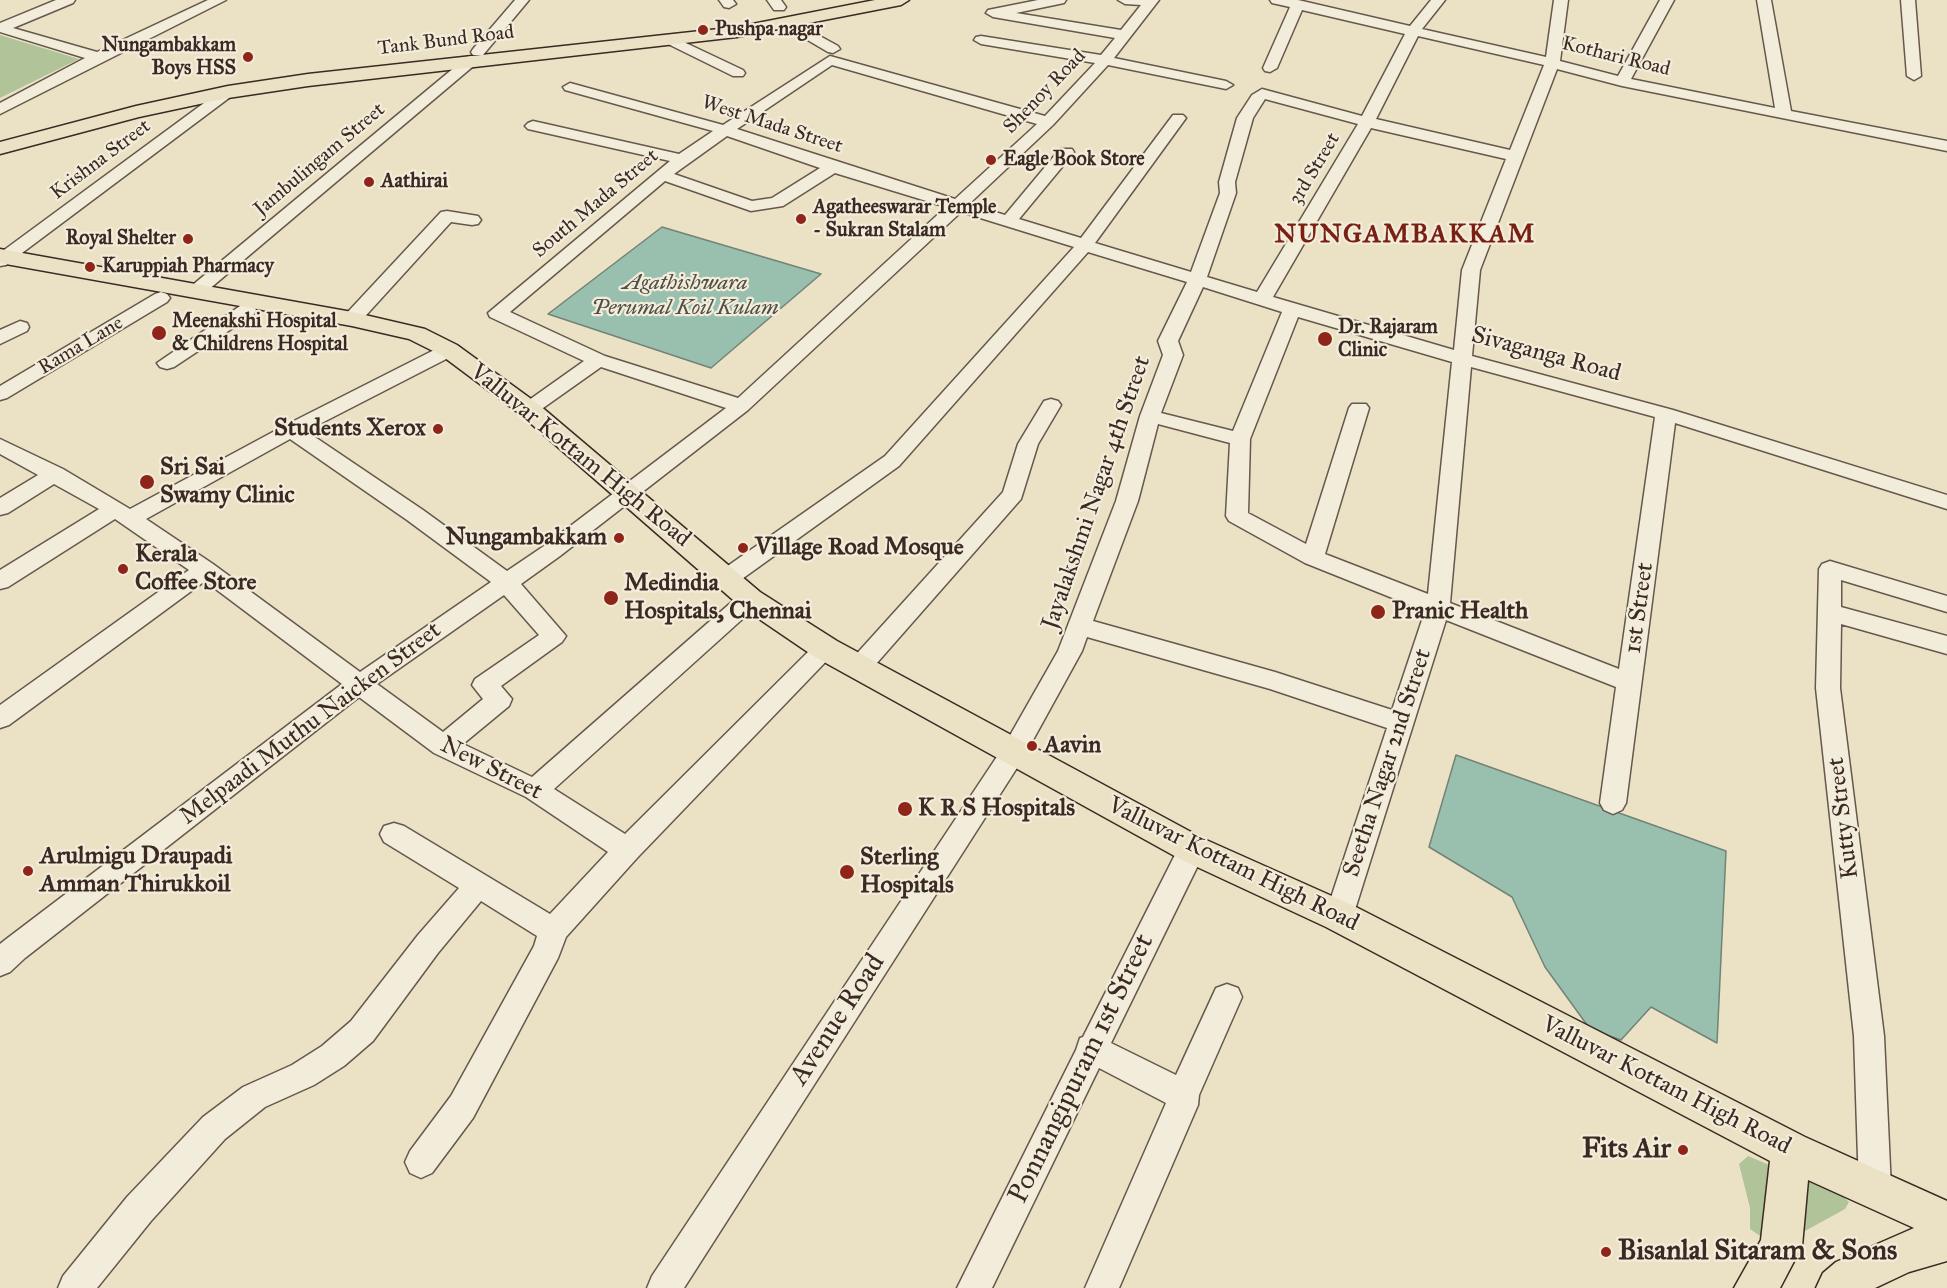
<!DOCTYPE html>
<style>
body{margin:0}
canvas{display:block;background:#ebe2c6}
</style>
<canvas width="1947" height="1288"></canvas>
<script>
const ctx = document.querySelector('canvas').getContext('2d');
ctx.lineJoin = 'round';
function fillPath(path, color) {
  ctx.fillStyle = color;
  ctx.fill(path, 'evenodd');
}
function shape(rows) {
  const path = new Path2D();
  for (const r of rows) {
    path.moveTo(r[0], r[1]);
    for (let i = 2; i < r.length; i += 2) path.lineTo(r[i], r[i + 1]);
  }
  return path;
}
function stroke(path, color, width, dash) {
  ctx.strokeStyle = color;
  ctx.lineWidth = width;
  ctx.lineCap = dash ? 'butt' : 'round';
  ctx.setLineDash(dash || []);
  ctx.stroke(path);
}
function label(font, color, halo, rows, align = 'center') {
  ctx.font = font + ' "IM FELL Great Primer",serif';
  ctx.lineWidth = 4.5;
  ctx.setLineDash([]);
  ctx.textBaseline = 'middle';
  ctx.strokeStyle = halo;
  ctx.fillStyle = color;
  for (const [text, x, y, turn = 0] of rows) {
    ctx.save();
    ctx.translate(x, y);
    ctx.rotate((+turn || 0) * Math.PI / 180);
    ctx.textAlign = isNaN(turn) ? turn : align;
    if (halo) ctx.strokeText(text, 0, 0);
    ctx.fillText(text, 0, 0);
    ctx.restore();
  }
}
const green = shape([
 [0,35,79,59,0,98],
 [1748,1156,1841,1195,1849,1202,1845,1209,1776,1247,1750,1229,1750,1208,1739,1164]
]);
const water = shape([
 [662,227,821,274,711,368,548,314,662,227],
 [1456,755,1726,851,1717,1043,1651,1007,1621,1040,1590,1029,1545,967,1512,897,1429,847,1456,755]
]);
const minor = shape([
 [56,0,75,0,73,3,13,28,97,52,208,0,226,0,0,114,0,103,85,58,0,32,0,23,56,0],
 [515,0,529,0,483,55,473,55,471,52,473,49,515,0],
 [719,0,733,0,736,4,729,8,724,7,719,0],
 [767,0,781,0,786,7,784,10,774,10,767,0],
 [1038,0,1066,0,1064,3,1016,13,1121,30,1141,5,1125,4,1118,0,1159,0,1114,58,1226,81,1233,85,1226,89,1108,65,1053,125,969,204,1005,215,1060,149,1072,149,1074,152,1072,155,1019,219,1081,238,1173,115,1183,115,1186,118,1095,243,1191,272,1220,193,1219,182,1237,118,1252,95,1262,89,1362,116,1405,34,1302,10,1277,68,1270,72,1265,71,1263,68,1290,7,1272,3,1270,0,1298,0,1410,26,1431,0,1445,0,1422,29,1546,57,1554,0,1568,0,1560,61,1618,76,1660,0,1674,0,1631,79,1775,108,1757,0,1771,0,1791,111,1947,141,1947,151,1622,86,1557,69,1480,270,1472,356,1673,410,1947,495,1947,509,1675,423,1626,803,1622,810,1613,814,1604,810,1600,803,1616,687,1446,620,1353,916,1349,925,1339,928,1329,925,1325,916,1387,728,1270,689,1087,637,1082,651,1022,760,684,1288,647,1288,652,1276,1004,746,1058,651,1116,501,1140,416,1163,355,1158,341,1187,282,1088,252,899,466,735,584,727,586,719,584,716,578,719,572,885,456,1074,247,961,212,748,410,560,556,521,584,566,636,562,642,501,686,512,699,509,706,463,744,532,777,742,593,750,591,758,593,762,599,758,605,554,789,625,834,817,643,826,640,835,643,838,649,637,858,566,937,558,958,473,1118,432,1173,421,1178,410,1173,405,1162,410,1151,451,1096,534,946,537,936,481,901,438,953,373,1041,344,1066,314,1085,265,1107,225,1139,151,1221,97,1288,58,1288,63,1276,127,1197,203,1117,243,1087,292,1065,322,1046,351,1021,418,935,459,888,384,842,380,834,384,826,394,823,404,826,550,914,608,852,526,797,434,753,359,697,25,958,10,972,0,976,0,944,5,940,342,684,205,581,9,725,0,728,0,705,189,570,115,519,8,587,0,589,0,570,99,509,54,484,8,513,0,515,0,498,38,475,0,454,0,439,63,469,130,509,284,426,442,346,456,346,459,350,456,354,306,431,423,510,507,571,544,546,726,408,601,367,536,413,522,413,519,409,522,405,584,361,490,317,488,313,670,161,528,129,525,126,528,123,533,121,679,154,713,131,565,90,563,87,570,83,723,125,830,56,1045,116,1095,63,981,44,974,40,976,37,981,36,1101,55,1115,38,993,17,986,13,988,10,1038,0],
 [1418,36,1544,65,1510,150,1376,119,1418,36],
 [832,65,1037,124,955,199,737,129,832,65],
 [1265,99,1358,124,1257,292,1207,277,1236,193,1235,182,1253,118,1265,99],
 [1371,128,1506,159,1462,270,1454,350,1273,297,1371,128],
 [727,136,820,168,772,198,752,201,674,174,727,136],
 [835,173,946,207,738,398,605,356,510,312,665,181,751,211,783,206,835,173],
 [1203,287,1282,312,1233,431,1161,413,1183,355,1178,341,1203,287],
 [1298,317,1452,362,1428,594,1325,554,1369,408,1366,404,1352,404,1349,408,1306,544,1248,513,1250,439,1298,317],
 [1471,367,1655,417,1619,669,1450,603,1471,367],
 [1158,424,1230,443,1226,516,1229,521,1305,563,1425,611,1392,710,1275,672,1093,621,1138,501,1158,424],
 [290,439,407,520,491,582,360,672,213,564,146,519,290,439],
 [504,595,539,635,475,679,472,685,483,699,443,732,377,684,504,595],
 [1901,0,1915,0,1921,76,1914,80,1907,76,1901,0],
 [787,18,838,46,840,49,833,53,828,52,782,25,780,22,787,18],
 [671,36,743,70,745,73,743,76,733,76,666,43,664,40,671,36],
 [472,56,479,60,477,63,201,296,189,296,186,292,189,288,467,57,472,56],
 [228,88,233,89,235,92,233,95,6,265,0,266,0,253,223,89,228,88],
 [447,211,478,216,481,220,478,224,472,225,451,222,359,323,345,323,343,319,345,315,441,212,447,211],
 [161,292,167,294,170,298,167,302,7,398,0,400,0,386,155,294,161,292],
 [247,304,254,306,256,310,254,314,174,367,167,369,160,367,157,363,240,306,247,304],
 [20,321,27,323,29,327,27,331,0,344,0,330,20,321],
 [1051,399,1058,401,1061,405,1038,444,1021,499,869,672,860,675,851,672,848,666,851,660,1003,492,1018,444,1044,401,1051,399],
 [1830,561,1947,596,1947,612,1841,580,1841,607,1947,636,1947,654,1841,624,1840,688,1884,1036,1891,1189,1887,1200,1875,1205,1863,1200,1859,1189,1854,1036,1816,688,1819,569,1822,564,1830,561],
 [1192,838,1202,841,1206,849,1111,1043,1176,1075,1216,988,1227,984,1238,988,1242,997,1199,1095,1198,1105,1119,1288,1085,1288,1166,1103,1099,1068,992,1288,957,1288,1076,1050,1080,1038,1083,1037,1182,841,1192,838]
]);
const major = shape([
 [875,0,909,0,901,5,737,37,308,86,228,98,139,117,0,154,0,142,136,106,228,86,308,74,737,27,875,0],
 [0,249,352,312,425,329,457,345,538,404,760,592,837,641,1204,839,1352,905,1805,1137,1947,1201,1947,1261,1909,1272,1875,1288,1816,1288,1823,1273,1836,1262,1914,1228,1808,1180,1802,1246,1780,1288,1734,1288,1761,1240,1770,1161,1326,927,1180,859,815,657,740,606,520,414,441,355,409,339,352,326,0,263,0,249]
]);
const markers = [
 [703,30,6,"#8f2418"],
 [248,57,6,"#8f2418"],
 [991,160,6,"#8f2418"],
 [369,182,6,"#8f2418"],
 [801,219,6,"#8f2418"],
 [188,239,6,"#8f2418"],
 [90,267,6,"#8f2418"],
 [159,333,8,"#8f2418"],
 [1325,339,8,"#8f2418"],
 [438,429,6,"#8f2418"],
 [147,482,8,"#8f2418"],
 [619,538,6,"#8f2418"],
 [743,548,6,"#8f2418"],
 [123,569,6,"#8f2418"],
 [611,598,8,"#8f2418"],
 [1378,612,8,"#8f2418"],
 [1032,746,6,"#8f2418"],
 [905,809,8,"#8f2418"],
 [28,871,6,"#8f2418"],
 [847,872,8,"#8f2418"],
 [1683,1150,6,"#8f2418"],
 [1606,1252,6,"#8f2418"]
];
const farPoinames = [
 ["Pushpa nagar",715,30],
 ["Nungambakkam",236,46,"right"],
 ["Boys HSS",236,69,"right"],
 ["Eagle Book Store",1003,160],
 ["Aathirai",381,182],
 ["Agatheeswarar Temple",813,208],
 ["- Sukran Stalam",813,231],
 ["Royal Shelter",176,239,"right"],
 ["Karuppiah Pharmacy",102,267],
 ["Meenakshi Hospital",172,322],
 ["& Childrens Hospital",172,345],
 ["Dr. Rajaram",1338,328],
 ["Clinic",1338,351]
];
const farStreetnames = [
 ["Tank Bund Road",446,41,-7],
 ["Kothari Road",1616,57,14],
 ["Shenoy Road",1045,92,-46],
 ["West Mada Street",772,125,18],
 ["Krishna Street",101,160,-37],
 ["Jambulingam Street",320,160,-40],
 ["3rd Street",1315,169,-59],
 ["South Mada Street",596,204,-40],
 ["Rama Lane",81,346,-31]
];
const farWaternames = [
 ["Agathishwara",685,284],
 ["Perumal Koil Kulam",685,309]
];
const streetNames = [
 ["Sivaganga Road",1546,355,15],
 ["Valluvar Kottam High Road",580,456,39],
 ["Jayalakshmi Nagar 4th Street",1097,493,-71],
 ["1st Street",1640,608,-82],
 ["Melpaadi Muthu Naicken Street",311,724,-37],
 ["Seetha Nagar 2nd Street",1388,763,-72],
 ["New Street",491,769,27],
 ["Kutty Street",1844,818,-97],
 ["Valluvar Kottam High Road",1233,865,26],
 ["Valluvar Kottam High Road",1666,1086,27]
];
const poiNames = [
 ["Students Xerox",426,429,"right"],
 ["Sri Sai",160,468],
 ["Swamy Clinic",160,496],
 ["Nungambakkam",607,538,"right"],
 ["Village Road Mosque",755,548],
 ["Kerala",135,555],
 ["Coffee Store",135,583],
 ["Medindia",624,584],
 ["Hospitals, Chennai",624,612],
 ["Pranic Health",1392,612],
 ["Aavin",1044,746],
 ["K R S Hospitals",918,809],
 ["Arulmigu Draupadi",40,857],
 ["Amman Thirukkoil",40,885],
 ["Sterling",860,858],
 ["Hospitals",860,886]
];
const farDistrictnames = [
 ["NUNGAMBAKKAM",1405,236]
];
const nearStreetnames = [
 ["Avenue Road",838,1020,-57],
 ["Ponnangipuram 1st Street",1082,1069,-64]
];
const nearPoinames = [
 ["Fits Air",1671,1150],
 ["Bisanlal Sitaram & Sons",1618,1252,"left"]
];
fillPath(green, '#b1c499');
fillPath(water, '#99bfae');
stroke(water, '#738376', 1.5);
stroke(minor, '#67574c', 3);
stroke(major, '#3b2923', 3);
fillPath(minor, '#f2ecda');
fillPath(major, '#ebe2c6');
for (const [x, y, r, color] of markers) {
  const dot = new Path2D();
  dot.arc(x, y, r, 0, 2 * Math.PI);
  ctx.fillStyle = color;
  ctx.fill(dot);
  stroke(dot, '#f2ecda', 2);
}
label('bold 20px', '#3b2923', '#f2ecda', farPoinames, 'left');
label('20px', '#3b2923', '#f2ecda', farStreetnames);
label('italic 22px', '#524e46', '#f2ecda', farWaternames);
label('24px', '#3b2923', '#f2ecda', streetNames);
label('bold 24px', '#3b2923', '#f2ecda', poiNames, 'left');
ctx.letterSpacing = '1.5px';
label('bold 26px', '#7a1f14', '#f2ecda', farDistrictnames);
ctx.letterSpacing = '0px';
label('28px', '#3b2923', '#f2ecda', nearStreetnames);
label('bold 28px', '#3b2923', '#f2ecda', nearPoinames, 'right');
</script>
